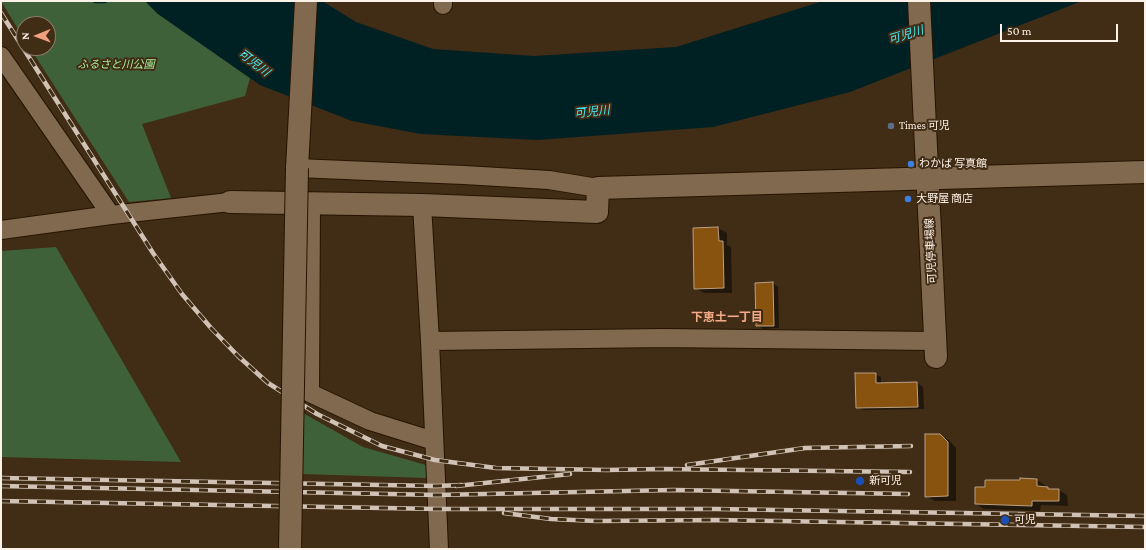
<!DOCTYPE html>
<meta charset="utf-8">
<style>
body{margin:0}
#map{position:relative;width:1146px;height:550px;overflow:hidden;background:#412c15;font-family:"Crimson Pro",serif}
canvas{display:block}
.frame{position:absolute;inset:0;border:2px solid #fdf2e7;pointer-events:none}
.north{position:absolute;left:16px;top:16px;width:40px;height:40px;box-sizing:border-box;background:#412c15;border:1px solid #8c7b69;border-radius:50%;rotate:269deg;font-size:11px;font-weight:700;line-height:16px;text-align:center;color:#fdf2e7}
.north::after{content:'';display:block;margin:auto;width:14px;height:18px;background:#f1a17d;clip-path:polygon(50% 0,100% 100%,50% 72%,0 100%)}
.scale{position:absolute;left:1000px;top:24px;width:118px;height:18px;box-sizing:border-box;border:2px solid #fdf2e7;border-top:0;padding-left:5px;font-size:12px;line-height:14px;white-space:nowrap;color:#fdf2e7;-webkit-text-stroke:3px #412c15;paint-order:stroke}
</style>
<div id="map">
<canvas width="1146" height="550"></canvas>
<div class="frame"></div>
<div class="north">N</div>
<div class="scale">50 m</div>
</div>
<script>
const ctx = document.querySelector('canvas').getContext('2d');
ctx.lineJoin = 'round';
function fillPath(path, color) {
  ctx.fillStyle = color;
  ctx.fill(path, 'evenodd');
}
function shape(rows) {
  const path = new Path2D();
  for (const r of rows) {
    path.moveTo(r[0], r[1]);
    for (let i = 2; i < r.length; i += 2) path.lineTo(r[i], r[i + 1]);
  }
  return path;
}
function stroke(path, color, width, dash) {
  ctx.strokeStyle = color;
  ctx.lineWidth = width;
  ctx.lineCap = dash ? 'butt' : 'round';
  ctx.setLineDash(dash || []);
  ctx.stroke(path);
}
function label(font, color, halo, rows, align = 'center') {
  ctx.font = font + ' "Crimson Pro","Noto Sans JP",serif';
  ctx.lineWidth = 4;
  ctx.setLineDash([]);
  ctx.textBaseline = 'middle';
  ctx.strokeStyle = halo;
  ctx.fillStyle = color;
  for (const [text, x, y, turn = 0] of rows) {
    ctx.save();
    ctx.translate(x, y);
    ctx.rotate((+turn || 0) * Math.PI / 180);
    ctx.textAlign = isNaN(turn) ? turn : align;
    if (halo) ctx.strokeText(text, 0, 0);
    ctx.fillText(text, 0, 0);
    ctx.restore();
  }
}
const green = shape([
 [1,1,145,1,158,14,250,78,245,96,142,124,171,198,129,202,30,48,48,48,48,24,24,24,24,39],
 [56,247,181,462,1,457,1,251],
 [303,413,363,447,426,465,427,478,303,474]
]);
const water = shape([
 [145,1,322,1,356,22,433,49,534,56,676,47,823,1,1082,1,850,92,713,127,537,140,421,134,352,121,260,85,158,14]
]);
const shadow = shape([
 [694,228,718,228,727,233,727,245,731,247,732,293,704,293,695,288],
 [773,283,778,287,779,328,763,329,757,325],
 [875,374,881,377,881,384,917,383,923,387,924,409,863,410,857,407],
 [939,435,949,440,956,448,956,501,935,501,926,496],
 [1037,480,1045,485,1045,488,1051,490,1059,490,1067,495,1068,506,1041,505,1040,511,984,509,976,504,986,488]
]);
const stream = shape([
 [95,1,105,1]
]);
const building = shape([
 [718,227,719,241,723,241,724,288,694,289,693,228,718,227],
 [773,282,774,326,756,326,755,283,773,282],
 [855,373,876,373,876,383,917,382,918,407,856,408,855,373],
 [925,434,940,434,948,442,948,496,925,497,925,434],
 [1020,478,1037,479,1037,486,1048,487,1048,489,1059,489,1059,501,1032,501,1032,506,975,504,975,487,985,487,985,480,1020,480,1020,478]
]);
const street = shape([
 [443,1,443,5],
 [1,56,111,215],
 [297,168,464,175,549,180,598,188],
 [311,204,310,393,370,421,434,441],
 [422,205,430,341,439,549],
 [1,230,111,215,230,202],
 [430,341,663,338,935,341]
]);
const secondary = shape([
 [919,1,936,357],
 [297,168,306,1],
 [230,202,422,205,597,212,598,188,1145,172]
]);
const rail = shape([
 [1,13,153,253,182,294,211,328,238,356,268,383,317,414,382,446,435,460,496,468,607,470,661,469,910,472],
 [687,465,805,448,911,446],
 [1,478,436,486,462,485],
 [1,486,437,495,673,490,908,494],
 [456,486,570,474],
 [1,501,438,509,716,509,1145,516],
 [504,513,551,519,596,521,716,520,1145,527]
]);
const secondaryBridge = shape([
 [290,549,297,168]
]);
const markers = [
 [891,126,4,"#5c6f8a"],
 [911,164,4,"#3f7fe0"],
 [908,199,4,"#3f7fe0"],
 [860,481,5,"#1a4fb4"],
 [1005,520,5,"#1a4fb4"]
];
const parkNames = [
 ["ふるさと川公園",116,65]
];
const poiNames = [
 ["Times 可児",899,126],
 ["わかば 写真館",919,164],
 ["大野屋 商店",916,199],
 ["新可児",869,481],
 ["可児",1014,520]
];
const streetNames = [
 ["可児停車場線",931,251,-93]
];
const waterNames = [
 ["可児川",906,35,-17],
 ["可児川",254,63,37],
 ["可児川",592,112,-6]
];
const neighbourhoodNames = [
 ["下恵土一丁目",727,317]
];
fillPath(green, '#3e6139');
fillPath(water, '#002124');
fillPath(shadow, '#0007');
stroke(stream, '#002124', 4.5);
fillPath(building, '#87530e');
stroke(building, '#baa086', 1);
stroke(street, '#271400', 20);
stroke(secondary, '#271400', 24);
stroke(street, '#816950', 18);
stroke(secondary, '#816950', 22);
stroke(rail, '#d0c3b5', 4.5);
stroke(rail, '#412c15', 3, [9]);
stroke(secondaryBridge, '#271400', 24, []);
stroke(secondaryBridge, '#816950', 22);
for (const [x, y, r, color] of markers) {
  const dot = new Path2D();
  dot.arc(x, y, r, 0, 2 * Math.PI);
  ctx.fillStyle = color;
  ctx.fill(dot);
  stroke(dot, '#412c15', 1.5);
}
label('italic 11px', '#a6ee9b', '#412c15', parkNames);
label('11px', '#fdf2e7', '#412c15', poiNames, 'left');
label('11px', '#fdf2e7', '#412c15', streetNames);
label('italic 12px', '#43ebf7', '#412c15', waterNames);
label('bold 12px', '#f4a988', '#412c15', neighbourhoodNames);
</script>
